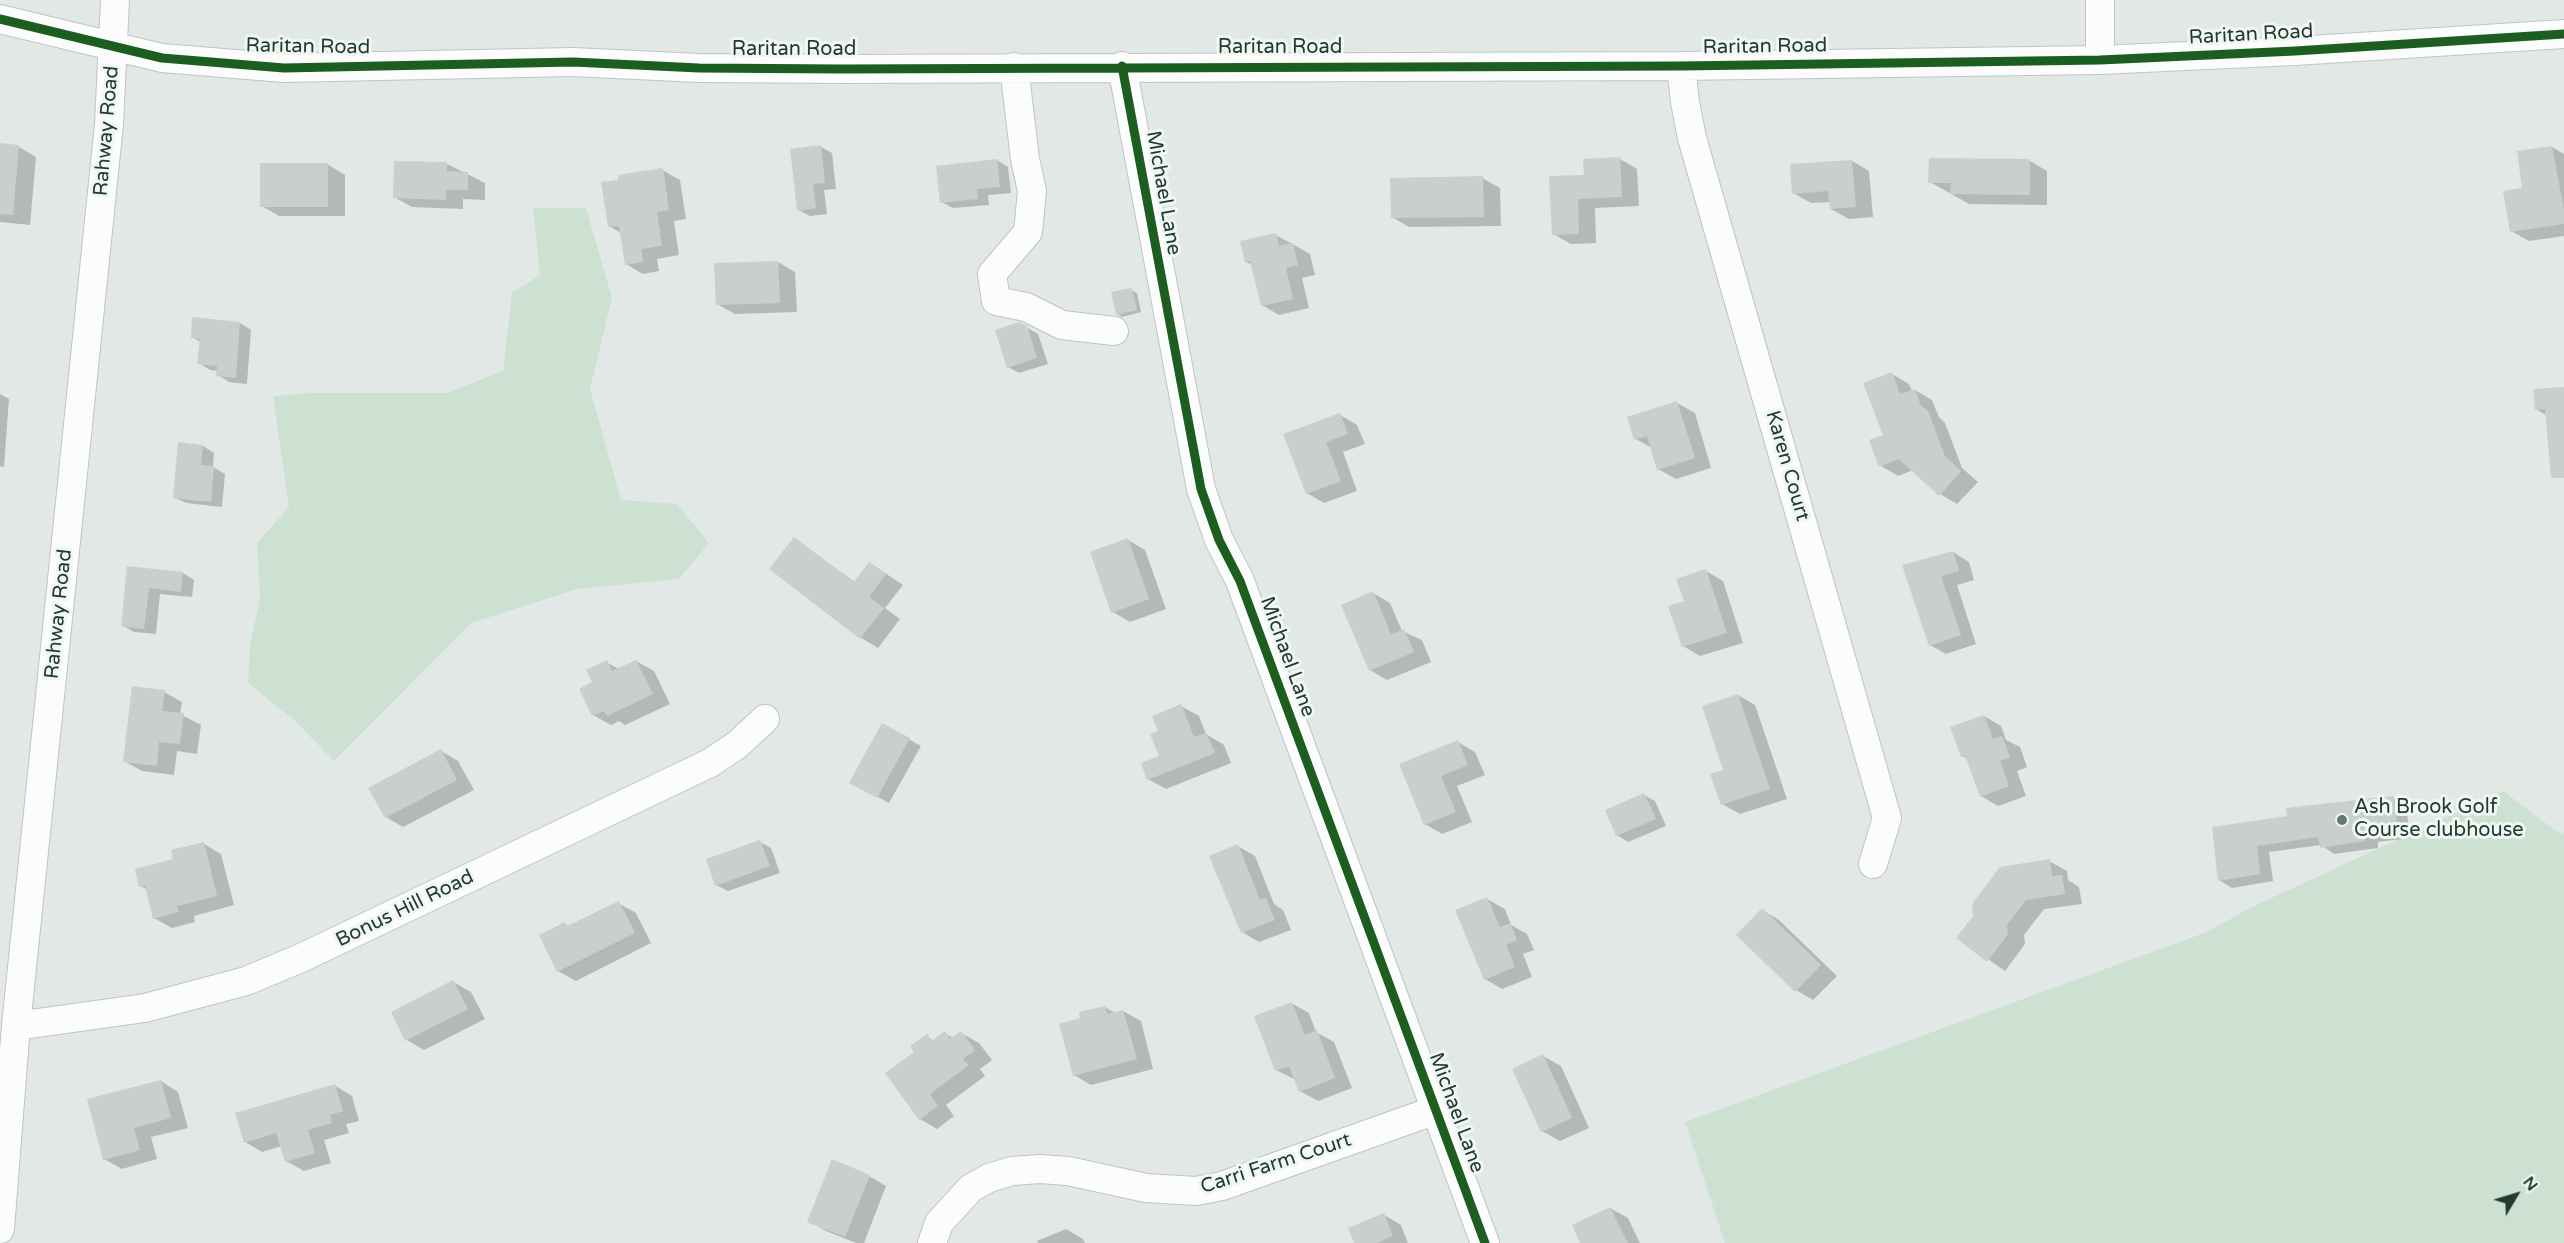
<!DOCTYPE html>
<style>
body{margin:0}
#map{position:relative;width:2564px;height:1243px;overflow:hidden;background:#e2e8e5;font-family:"Varela Round",sans-serif}
canvas{display:block}
.north{position:absolute;left:2486px;top:1165px;width:60px;height:60px;-webkit-text-stroke:4px #f0f7f3;paint-order:stroke;rotate:52deg;font-size:16px;font-weight:700;line-height:24px;text-align:center;color:#223a32}
.north::after{content:'';display:block;margin:auto;width:21px;height:27px;background:#223a32;clip-path:polygon(50% 0,100% 100%,50% 72%,0 100%)}
</style>
<div id="map">
<canvas width="2564" height="1243"></canvas>
<div class="north">N</div>
</div>
<script>
const ctx = document.querySelector('canvas').getContext('2d');
ctx.lineJoin = 'round';
function fillPath(path, color) {
  ctx.fillStyle = color;
  ctx.fill(path, 'evenodd');
}
function shape(rows) {
  const path = new Path2D();
  for (const r of rows) {
    path.moveTo(r[0], r[1]);
    for (let i = 2; i < r.length; i += 2) path.lineTo(r[i], r[i + 1]);
  }
  return path;
}
function stroke(path, color, width, dash) {
  ctx.strokeStyle = color;
  ctx.lineWidth = width;
  ctx.lineCap = dash ? 'butt' : 'round';
  ctx.setLineDash(dash || []);
  ctx.stroke(path);
}
function label(font, color, halo, rows, align = 'center') {
  ctx.font = font + ' "Varela Round",sans-serif';
  ctx.lineWidth = 6;
  ctx.setLineDash([]);
  ctx.textBaseline = 'middle';
  ctx.strokeStyle = halo;
  ctx.fillStyle = color;
  for (const [text, x, y, turn = 0] of rows) {
    ctx.save();
    ctx.translate(x, y);
    ctx.rotate((+turn || 0) * Math.PI / 180);
    ctx.textAlign = isNaN(turn) ? turn : align;
    if (halo) ctx.strokeText(text, 0, 0);
    ctx.fillText(text, 0, 0);
    ctx.restore();
  }
}
const green = shape([
 [533,208,586,208,612,298,590,389,621,500,677,504,709,543,679,579,577,589,471,623,334,761,295,721,248,683,250,647,260,598,257,543,289,507,273,396,312,393,447,393,503,371,512,293,540,275],
 [2503,791,2560,834,2564,832,2564,1243,1725,1243,1685,1122,2207,932,2254,906]
]);
const shadow = shape([
 [0,145,19,147,36,157,30,225,0,222],
 [821,147,832,153,836,189,824,190,827,214,810,216,798,210],
 [2552,147,2564,154,2564,236,2529,241,2511,231],
 [1620,159,1637,169,1639,206,1595,208,1596,243,1571,244,1553,234,1585,176],
 [997,160,1008,167,1011,193,988,195,989,205,953,208,941,202],
 [1852,161,1869,171,1873,217,1849,219,1831,209,1831,202,1811,203,1793,193],
 [2030,161,2047,171,2047,205,1969,204,1930,182],
 [327,164,345,175,345,216,279,216,262,206],
 [447,164,485,183,485,200,463,199,463,209,412,207,394,197],
 [662,170,680,180,686,219,674,221,679,255,657,259,659,271,643,274,626,264,621,233,609,226],
 [1482,178,1500,188,1501,226,1409,227,1392,217],
 [1276,235,1310,254,1315,275,1302,278,1309,308,1279,315,1262,305,1253,265,1246,262],
 [778,262,795,272,797,312,735,314,717,304],
 [1131,290,1137,293,1141,312,1122,317,1117,314],
 [194,319,240,323,251,330,247,384,229,382,218,375,218,371,210,370,199,363,201,342,192,337],
 [1026,327,1038,334,1048,364,1019,373,1008,367],
 [1892,374,1909,384,1912,391,1915,390,1932,400,1939,417,1945,423,1962,468,1978,482,1957,504,1940,494,1913,470,1898,476,1881,466],
 [2564,388,2564,451,2547,416,2536,409],
 [0,394,9,399,4,467,0,466],
 [1677,403,1695,413,1711,468,1676,479,1658,469,1652,448,1636,439],
 [1340,415,1357,425,1365,444,1343,452,1357,491,1324,503,1307,493,1285,435],
 [179,444,203,446,214,453,213,467,225,474,222,507,186,503,174,497],
 [794,539,855,582,870,563,903,585,885,608,900,619,878,648,861,638],
 [1128,540,1145,550,1166,609,1130,622,1113,612],
 [1953,552,1969,562,1974,580,1957,585,1976,644,1946,654,1930,645,1904,566],
 [129,568,183,573,194,580,192,597,160,594,156,634,134,632,122,625],
 [1706,571,1723,581,1743,643,1700,656,1683,646,1686,602],
 [1373,593,1390,603,1402,631,1422,640,1431,662,1387,680,1370,670],
 [636,661,654,671,670,704,625,725,619,721,611,725,593,715,594,683,606,662,619,669],
 [164,692,182,702,180,714,201,725,197,754,177,751,174,775,142,771,124,761],
 [1738,695,1755,705,1787,799,1740,814,1722,804],
 [1181,706,1199,716,1206,734,1224,745,1231,763,1166,789,1148,779,1161,757,1160,732],
 [1984,716,2001,726,2006,740,2020,747,2027,767,2017,771,2026,796,1998,806,1981,796,1968,759,1962,756],
 [883,725,921,746,889,803,851,782],
 [1458,742,1475,752,1485,775,1457,786,1472,822,1442,834,1425,824,1401,765],
 [441,751,458,761,474,790,403,827,386,817],
 [1644,795,1655,801,1666,826,1628,842,1617,835],
 [2393,798,2406,805,2410,838,2378,842,2378,848,2334,854,2321,845,2269,852,2273,881,2232,888,2219,880,2288,817],
 [760,842,771,848,780,873,728,891,716,885],
 [204,844,221,854,234,905,194,916,195,922,172,928,154,918,147,890,141,886,175,860],
 [1238,846,1255,856,1274,904,1283,910,1291,930,1259,942,1242,932],
 [2049,861,2067,871,2068,880,2079,887,2082,904,2044,909,2024,935,2025,944,2005,971,1958,938],
 [1487,899,1505,909,1511,925,1527,934,1534,950,1523,954,1532,977,1502,989,1485,979],
 [618,903,636,913,651,943,576,981,558,971,565,924,569,927],
 [1762,910,1779,920,1837,976,1813,1000,1796,990],
 [453,982,471,992,485,1019,424,1050,407,1040],
 [1291,1003,1309,1013,1316,1032,1334,1042,1352,1088,1318,1101,1300,1091,1296,1080,1276,1070],
 [1105,1007,1115,1013,1123,1011,1141,1021,1153,1069,1091,1085,1074,1075,1082,1019],
 [945,1033,953,1038,961,1033,979,1043,992,1060,980,1069,985,1076,946,1105,954,1116,937,1129,920,1119,916,1052,927,1036,934,1041],
 [1543,1056,1561,1066,1589,1128,1560,1141,1542,1131],
 [161,1081,178,1092,188,1128,151,1137,157,1159,122,1169,104,1159],
 [334,1085,352,1096,359,1121,346,1124,349,1133,324,1140,331,1163,304,1171,286,1161,282,1146,262,1152,245,1142],
 [869,1176,886,1186,864,1243,856,1243,826,1231,809,1221],
 [1610,1208,1628,1218,1640,1243,1582,1243],
 [1384,1215,1401,1225,1408,1243,1356,1243],
 [1066,1229,1083,1239,1085,1243,1038,1243,1037,1241]
]);
const building = shape([
 [0,143,19,145,13,215,0,214],
 [821,145,825,183,813,184,816,208,797,211,790,149],
 [2552,146,2564,210,2564,224,2510,232,2503,191,2522,188,2517,151],
 [1620,157,1622,197,1578,199,1579,234,1552,235,1549,176,1584,175,1583,159],
 [1929,158,2030,159,2030,195,1950,194,1951,183,1928,183],
 [997,159,1000,187,977,189,978,199,940,203,936,166],
 [1852,160,1856,207,1830,209,1828,191,1792,194,1790,164],
 [394,161,447,162,447,171,468,172,468,190,446,190,446,200,393,198],
 [260,163,328,163,328,207,260,207],
 [663,168,669,210,657,212,662,246,641,249,643,262,625,265,619,226,608,227,601,182,618,180,618,175],
 [1483,176,1484,217,1391,218,1390,178],
 [1276,233,1279,246,1293,243,1298,265,1286,268,1293,299,1261,306,1250,261,1245,263,1240,241],
 [778,261,780,303,716,305,714,263],
 [1132,288,1137,310,1116,315,1111,292],
 [192,317,240,322,236,378,216,376,217,366,197,364,200,339,191,338],
 [1019,322,1027,326,1037,358,1007,368,995,330],
 [1892,372,1900,394,1915,389,1921,406,1928,411,1945,456,1961,471,1939,496,1899,459,1879,467,1869,440,1883,435,1863,383],
 [2564,387,2564,478,2551,478,2545,409,2535,410,2533,389],
 [1677,401,1695,458,1657,470,1647,436,1634,440,1627,417],
 [1340,413,1348,434,1326,442,1341,481,1306,494,1283,434],
 [178,442,203,445,201,465,214,466,211,502,173,498],
 [794,537,854,582,869,562,886,574,869,597,884,608,860,639,769,569],
 [1128,538,1149,599,1111,613,1090,552],
 [1953,551,1959,571,1941,576,1961,635,1929,646,1902,565],
 [127,566,183,572,181,592,149,588,144,629,121,626],
 [1706,569,1727,633,1682,647,1668,606,1684,601,1676,579],
 [1373,591,1391,634,1404,629,1414,652,1369,671,1341,605],
 [607,660,612,671,636,660,653,694,607,716,604,711,592,716,579,689,592,682,586,670],
 [132,686,165,690,162,711,184,713,180,744,159,742,157,766,123,762],
 [1738,694,1770,789,1721,805,1710,774,1723,770,1702,706],
 [1181,704,1194,737,1206,733,1215,753,1147,780,1141,763,1159,756,1150,734,1158,731,1152,716],
 [1984,715,1993,739,2002,736,2010,757,2000,761,2009,786,1980,797,1965,755,1961,757,1950,727],
 [882,723,910,738,877,798,849,783],
 [1458,740,1468,765,1441,776,1456,812,1424,825,1399,764],
 [441,749,457,780,385,818,368,788],
 [1644,793,1656,819,1616,836,1605,810],
 [2393,796,2398,831,2365,836,2365,841,2320,848,2318,837,2257,846,2260,874,2218,881,2212,827,2287,816,2286,808],
 [760,840,770,866,715,886,706,859],
 [204,842,217,896,177,906,179,912,153,919,145,886,139,887,135,869,173,859,171,850],
 [1238,844,1260,900,1266,898,1275,920,1241,933,1209,856],
 [2050,859,2052,876,2062,875,2065,894,2026,900,2007,925,2008,934,1987,962,1956,938,1973,916,1972,904,2000,867],
 [1487,897,1500,927,1510,923,1517,940,1506,945,1515,967,1484,980,1455,910],
 [619,901,635,933,557,972,539,935,565,922,567,926],
 [1762,908,1821,965,1795,992,1736,935],
 [453,980,468,1009,405,1041,391,1012],
 [1292,1002,1305,1035,1317,1030,1335,1078,1299,1092,1289,1066,1275,1071,1254,1016],
 [1105,1006,1107,1014,1123,1010,1137,1059,1073,1076,1059,1024,1080,1018,1079,1012],
 [945,1031,950,1039,961,1031,975,1050,963,1059,969,1065,930,1094,938,1106,919,1120,885,1073,914,1052,910,1046,927,1034,932,1041],
 [1543,1054,1572,1118,1541,1132,1512,1069],
 [161,1080,171,1118,134,1128,140,1150,103,1160,87,1099],
 [335,1084,343,1111,330,1115,332,1123,308,1130,315,1153,285,1162,276,1133,244,1143,235,1113],
 [832,1159,870,1175,845,1237,807,1222],
 [1610,1207,1628,1243,1580,1243,1572,1225],
 [1384,1213,1393,1236,1377,1243,1354,1243,1348,1228]
]);
const minor = shape([
 [0,19,162,58,284,68,573,62,699,68,842,69,1681,66,2100,60,2295,51,2564,34],
 [2100,60,2100,0],
 [1122,66,1201,489,1219,540,1240,581,1485,1243],
 [1681,66,1685,102,1692,138,1887,818,1873,864],
 [1014,67,1025,159,1032,191,1028,232,992,274,996,301,1026,307,1062,325,1114,331],
 [16,1026,145,1008,246,981,301,958,710,763,737,745,765,719],
 [0,1229,16,1026,109,124,115,0],
 [932,1243,939,1223,971,1188,989,1178,1012,1171,1040,1169,1068,1171,1146,1188,1196,1191,1222,1186,1436,1110]
]);
const cycleway = shape([
 [0,19,162,58,284,68,573,62,699,68,842,69,1681,66,2100,60,2295,51,2564,34],
 [1122,66,1201,489,1219,540,1240,581,1485,1243]
]);
const markers = [
 [2342,820,6,"#657771"]
];
const streetNames = [
 ["Raritan Road",2251,35,-3],
 ["Raritan Road",308,47,1],
 ["Raritan Road",1765,47,-1],
 ["Raritan Road",1280,48],
 ["Raritan Road",794,50],
 ["Rahway Road",107,131,-85],
 ["Michael Lane",1163,193,80],
 ["Karen Court",1787,466,74],
 ["Rahway Road",59,614,-84],
 ["Michael Lane",1287,657,70],
 ["Bonus Hill Road",405,909,-26],
 ["Michael Lane",1456,1113,70],
 ["Carri Farm Court",1276,1164,-18]
];
const poiNames = [
 ["Ash Brook Golf",2354,808],
 ["Course clubhouse",2354,831]
];
fillPath(green, '#cce1d1');
fillPath(shadow, '#0003');
fillPath(building, '#c9cfcc');
stroke(minor, '#bfc5c2', 30);
stroke(minor, '#fbfcfb', 28);
stroke(cycleway, '#1b5e20', 9);
for (const [x, y, r, color] of markers) {
  const dot = new Path2D();
  dot.arc(x, y, r, 0, 2 * Math.PI);
  ctx.fillStyle = color;
  ctx.fill(dot);
  stroke(dot, '#f0f7f3', 2);
}
label('20px', '#223a32', '#f0f7f3', streetNames);
label('20px', '#223a32', '#f0f7f3', poiNames, 'left');
</script>
